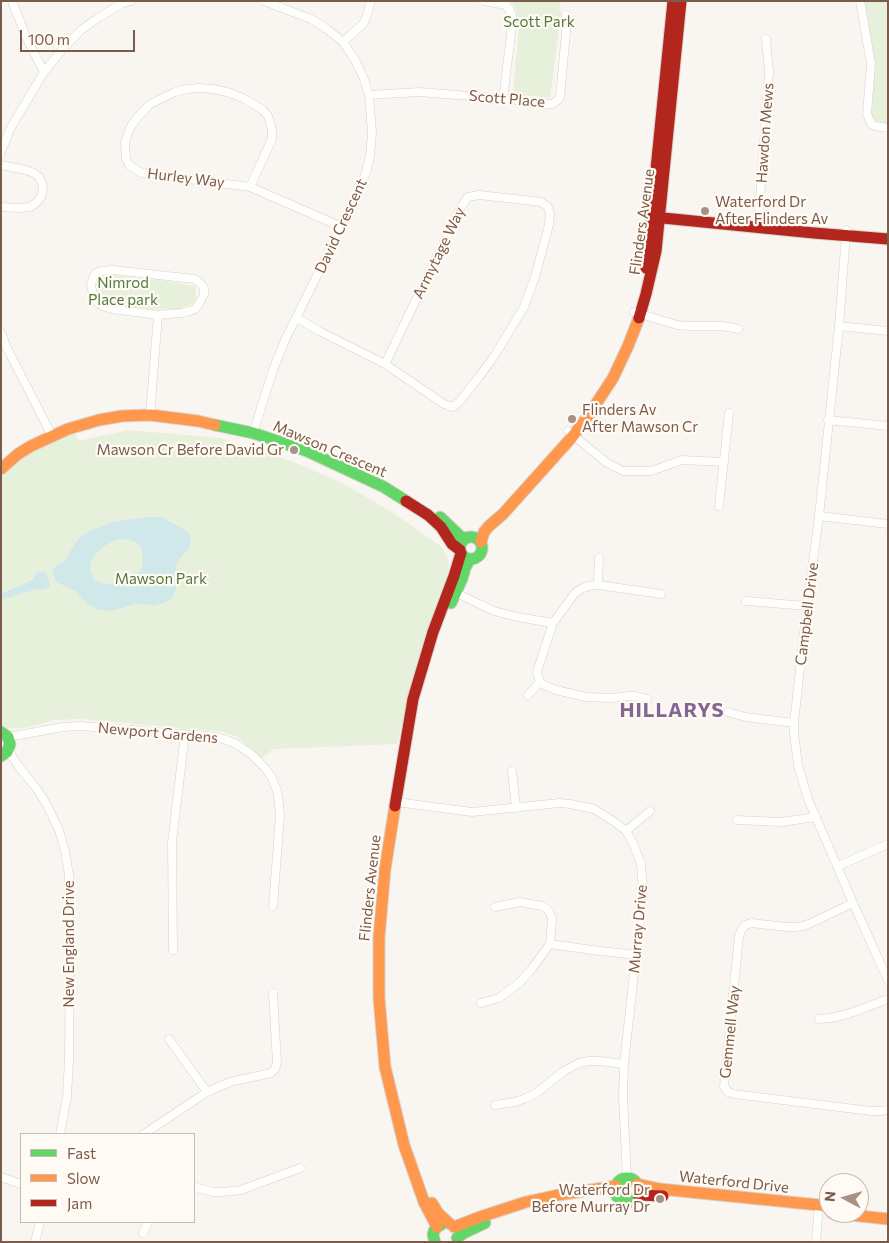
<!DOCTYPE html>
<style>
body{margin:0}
#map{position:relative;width:889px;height:1243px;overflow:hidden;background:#f9f5f0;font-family:Commissioner,sans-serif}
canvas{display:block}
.frame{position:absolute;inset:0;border:2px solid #7a5c4d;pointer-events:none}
.legend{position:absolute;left:20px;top:1133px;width:175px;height:90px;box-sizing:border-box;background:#fffaf3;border:1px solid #cabbb1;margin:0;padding:6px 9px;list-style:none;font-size:15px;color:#7a5c4d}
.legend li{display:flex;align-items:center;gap:10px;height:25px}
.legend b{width:25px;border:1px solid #cabbb1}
.north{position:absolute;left:819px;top:1173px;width:50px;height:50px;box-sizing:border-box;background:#fffaf3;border:1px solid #cabbb1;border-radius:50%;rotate:276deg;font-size:14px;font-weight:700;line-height:20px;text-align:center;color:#7a5c4d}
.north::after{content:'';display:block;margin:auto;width:18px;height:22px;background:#a69286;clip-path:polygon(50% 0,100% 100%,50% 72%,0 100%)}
.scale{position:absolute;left:20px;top:30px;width:115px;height:22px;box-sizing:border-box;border:2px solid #7a5c4d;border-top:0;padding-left:6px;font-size:15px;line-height:18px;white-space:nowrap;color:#7a5c4d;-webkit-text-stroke:4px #fffaf3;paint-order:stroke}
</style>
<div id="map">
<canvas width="889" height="1243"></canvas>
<div class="frame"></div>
<ul class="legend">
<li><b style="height:6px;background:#63d668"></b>Fast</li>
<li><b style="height:6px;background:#ff974d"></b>Slow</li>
<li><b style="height:6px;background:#b3261e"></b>Jam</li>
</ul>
<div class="north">N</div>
<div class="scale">100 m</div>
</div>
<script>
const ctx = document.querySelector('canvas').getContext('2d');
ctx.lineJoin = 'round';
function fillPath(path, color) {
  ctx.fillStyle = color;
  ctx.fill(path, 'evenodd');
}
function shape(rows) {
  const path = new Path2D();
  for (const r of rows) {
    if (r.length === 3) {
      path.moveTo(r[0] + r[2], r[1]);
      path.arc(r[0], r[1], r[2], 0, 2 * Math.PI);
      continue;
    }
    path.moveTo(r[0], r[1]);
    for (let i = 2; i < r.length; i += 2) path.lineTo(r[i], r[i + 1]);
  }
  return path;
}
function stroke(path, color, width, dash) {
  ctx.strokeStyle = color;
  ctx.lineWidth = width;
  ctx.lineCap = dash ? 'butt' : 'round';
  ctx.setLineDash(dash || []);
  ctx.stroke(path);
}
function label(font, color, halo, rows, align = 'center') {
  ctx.font = font + ' Commissioner,sans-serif';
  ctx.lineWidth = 4.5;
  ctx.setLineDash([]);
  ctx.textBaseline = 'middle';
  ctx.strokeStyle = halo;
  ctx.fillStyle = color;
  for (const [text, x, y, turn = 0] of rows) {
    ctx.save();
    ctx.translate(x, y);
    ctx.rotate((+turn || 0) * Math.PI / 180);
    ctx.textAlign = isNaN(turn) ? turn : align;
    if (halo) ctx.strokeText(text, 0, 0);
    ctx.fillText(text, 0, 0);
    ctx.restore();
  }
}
const green = shape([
 [510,1,560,1,561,13,550,98,513,94,519,25,517,12,513,4],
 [863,1,888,1,888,125,873,119,867,105,875,63],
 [109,275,167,281,195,286,196,298,193,303,180,309,153,309,119,306,105,302,99,298,96,292,98,280],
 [129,430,220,438,241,446,276,455,340,482,390,511,441,546,449,562,447,580,435,608,417,665,397,744,273,749,262,758,236,736,223,732,81,719,54,720,29,727,13,729,1,726,1,478,17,461,48,442,74,432,78,441]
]);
const water = shape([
 [147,517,162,517,188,532,191,538,190,547,177,562,175,575,176,588,173,598,166,602,154,606,145,604,135,604,112,611,97,609,88,604,74,590,56,582,52,569,66,560,72,548,79,538,90,531,113,522],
 [127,539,137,543,141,548,143,556,143,564,140,571,126,581,117,583,107,584,94,580,90,568,91,561,96,553,106,545,116,540],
 [42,571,46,572,50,585,48,588,42,590,37,589,1,600,1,594,34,579,36,573]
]);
const street = shape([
 [12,1,27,39,44,72],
 [484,1,506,5,510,11,513,18,503,99],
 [860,1,871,64,867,114,871,124,875,126,888,128],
 [343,42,363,24,366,18,371,1],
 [369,95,419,92,431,93,496,98,547,104,552,104,558,100,560,97,566,32,566,15],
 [1,152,10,129,44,72,62,50,81,30,98,18,121,4,131,1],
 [1,165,26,170,34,173,39,177,42,183,43,189,41,197,36,203,30,207,20,208,1,207],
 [250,187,272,139,272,130,268,116,263,110,243,98,227,92,213,89,199,88,187,89,175,92,150,104,136,119,130,128,125,142,126,158,129,165,142,173,250,187,342,227],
 [758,227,769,72,766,39],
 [847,230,845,247,839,326,819,516,807,606,794,723,794,733,798,765,808,799,853,903,888,980],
 [113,270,194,279,201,284,204,288,204,294,199,304,195,309,190,311,182,313,158,315,112,309,105,307,98,303,94,298,91,285,93,278,96,273,101,271,113,270],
 [634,312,677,325,690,326,723,326,738,329],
 [297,318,319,331,385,364,444,404,453,407,459,402,479,377,495,355,524,307,535,277,549,225,550,214,548,207,541,202,533,201,479,195,468,197,461,207,385,364],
 [839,326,888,331],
 [1,332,6,346,52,436],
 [150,415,158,315],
 [828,420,888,426],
 [568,431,607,463,623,471,651,471,682,460,724,462],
 [253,433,273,370,285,340,358,193,366,172,370,156,372,133,369,95,364,79,355,60,343,42,327,29,311,19,264,1],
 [719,506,729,413],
 [819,516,888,524],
 [598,585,599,558],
 [452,591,494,611,517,617,553,623,575,593,581,589,588,586,598,585,661,594],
 [746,601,807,606],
 [553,623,537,672,540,682,546,686,556,690,586,697,612,698,629,696,636,696,647,699],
 [528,695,540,682],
 [728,712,745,717,794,723],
 [8,737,63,727,81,726,208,736,224,739,236,744,251,754,265,768,272,778,277,791,279,804,280,816,273,906],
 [8,750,19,767,37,789,47,805,59,830,65,851,69,875,70,947,69,1060,67,1097,60,1134],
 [512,771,516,808],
 [396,802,472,812,559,803,570,804,594,809,616,823,626,831,633,843,641,864,643,892,624,1064,623,1097,627,1178],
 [737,820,781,822,816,817],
 [626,831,650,811],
 [838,866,888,844],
 [853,903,811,923,803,926,794,927,786,927,751,923,744,926,741,931,739,936,724,1086,728,1092,734,1094,871,1111,880,1111,888,1110],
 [495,907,520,902,542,906,547,909,550,913,552,919,550,944],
 [173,950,172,842,185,734],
 [481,1003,499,998,519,983,531,970,550,944,592,950,637,955],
 [819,1019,831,1018,848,1014,888,999],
 [169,1039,207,1092],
 [495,1105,515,1102,526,1098,535,1094,564,1071,579,1063,589,1061,599,1061,624,1064],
 [144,1134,207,1092,230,1082,271,1073,275,1069,277,1063,273,993],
 [1,1177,21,1184],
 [194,1187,214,1192,222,1192,241,1190,300,1168],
 [143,1233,148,1222],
 [35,1242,40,1222],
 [816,1242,819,1205]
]);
const fast = shape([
 [215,425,253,433,307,451,384,487,406,501],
 [440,517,460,536,465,538],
 [471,548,11],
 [451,603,462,579,465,568,470,559],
 [1,732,8,737,10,744,7,752,1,756],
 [627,1190,12],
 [457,1238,464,1233,485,1223],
 [435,1242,433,1235,434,1231,437,1227,442,1224]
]);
const slow = shape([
 [1,469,18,454,31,446,68,429,99,420,122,416,150,415,198,421,215,425],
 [481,542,484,532,489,526,503,514,573,436,588,416,613,378,628,346,639,318],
 [395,806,385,869,379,937,379,998,385,1067,404,1145,424,1202,437,1227],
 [637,1184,660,1189,829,1206],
 [432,1203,438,1213,450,1224],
 [832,1213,888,1219],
 [454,1227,480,1217,526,1202,558,1195,616,1186]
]);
const jam = shape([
 [653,217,814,233,888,239],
 [646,268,673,1],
 [639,318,646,294,656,251,681,1],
 [406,501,428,515,441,527,452,544,460,550],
 [395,806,413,699,433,632,454,576,461,553],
 [638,1195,663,1196]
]);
const markers = [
 [705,211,5,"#a69286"],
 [572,419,5,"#a69286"],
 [294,450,5,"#a69286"],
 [660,1199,5,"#a69286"]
];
const parkNames = [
 ["Scott Park",539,22],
 ["Nimrod",123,283],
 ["Place park",123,300],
 ["Mawson Park",161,579]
];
const streetNames = [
 ["Scott Place",507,99,5],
 ["Hawdon Mews",765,133,-86],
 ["Hurley Way",186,178,7],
 ["Flinders Avenue",642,222,-82],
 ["David Crescent",341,226,-65],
 ["Armytage Way",439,253,-64],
 ["Mawson Crescent",330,449,23],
 ["Campbell Drive",807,614,-83],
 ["Newport Gardens",158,733,5],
 ["Flinders Avenue",370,888,-84],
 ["Murray Drive",638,929,-85],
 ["New England Drive",69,944,-90],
 ["Gemmell Way",730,1032,-84],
 ["Waterford Drive",734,1182,6]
];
const poiNames = [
 ["Waterford Dr",715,202],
 ["After Flinders Av",715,219],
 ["Flinders Av",582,410],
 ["After Mawson Cr",582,427],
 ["Mawson Cr Before David Gr",284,450,"right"],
 ["Waterford Dr",650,1190,"right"],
 ["Before Murray Dr",650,1207,"right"]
];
const districtNames = [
 ["HILLARYS",672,710]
];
fillPath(green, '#e7f0db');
fillPath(water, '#d0e8ea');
stroke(street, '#d7d1cb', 9);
stroke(fast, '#d9d2cb', 13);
stroke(slow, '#d9d2cb', 13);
stroke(jam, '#d9d2cb', 13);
stroke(street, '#fefefd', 8);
stroke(fast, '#63d668', 11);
stroke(slow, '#ff974d', 11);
stroke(jam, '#b3261e', 11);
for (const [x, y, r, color] of markers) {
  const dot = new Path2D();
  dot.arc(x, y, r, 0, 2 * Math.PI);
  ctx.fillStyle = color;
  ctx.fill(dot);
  stroke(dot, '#fffaf3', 2);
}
label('15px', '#537a41', '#fffaf3', parkNames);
label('15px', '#7a5c4d', '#fffaf3', streetNames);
label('15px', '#7a5c4d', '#fffaf3', poiNames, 'left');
ctx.letterSpacing = '1px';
label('bold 20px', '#846695', '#fffaf3', districtNames);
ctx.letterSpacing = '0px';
</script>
